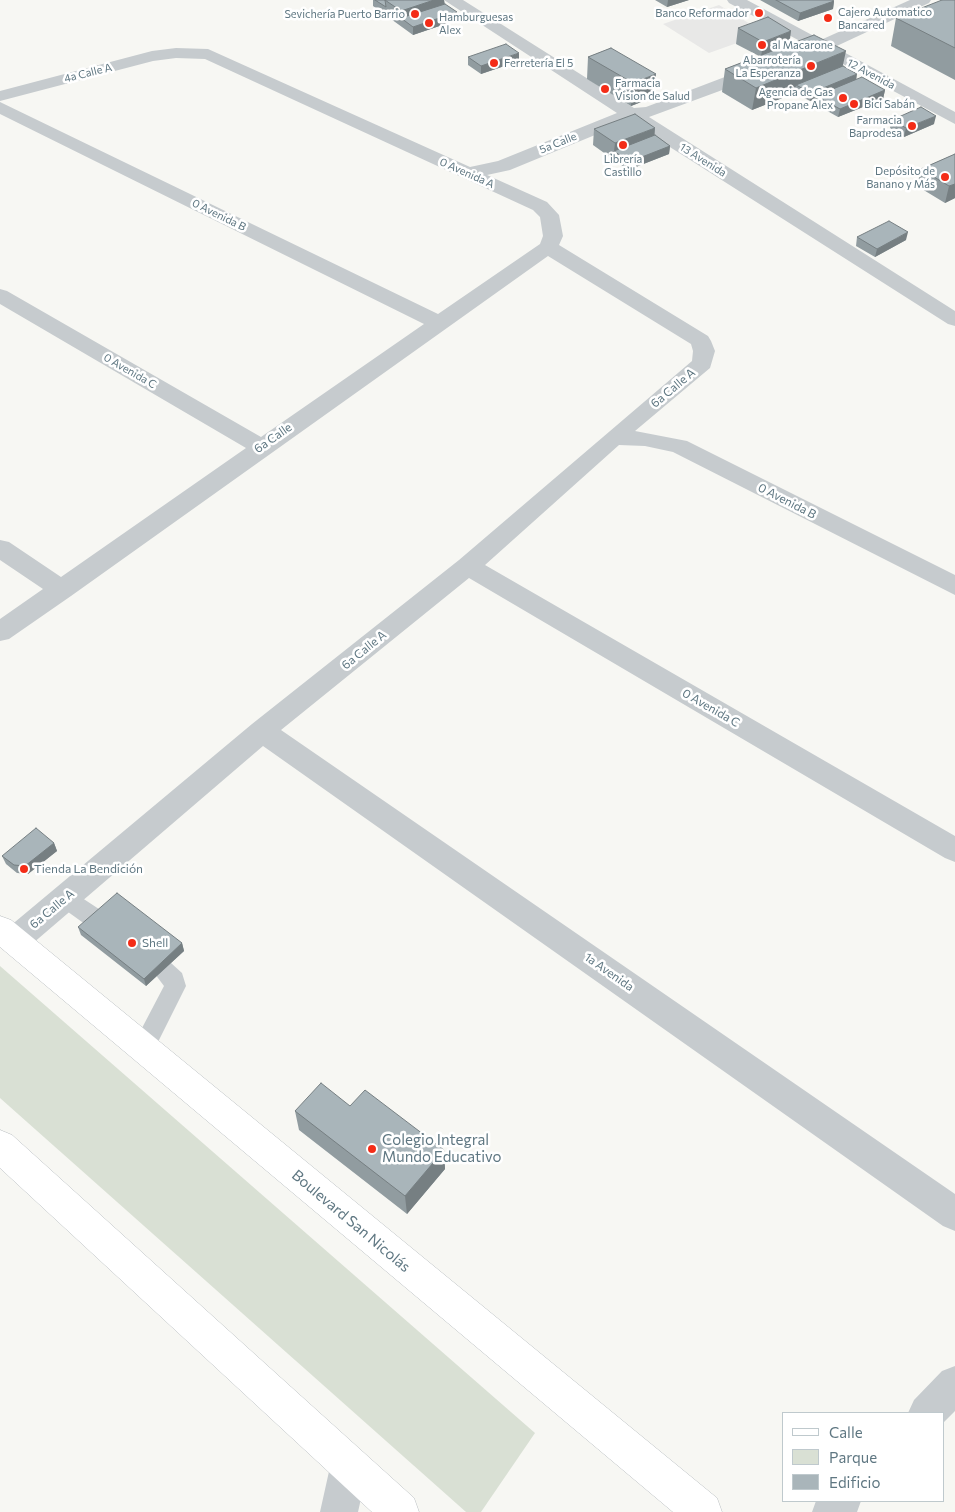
<!DOCTYPE html>
<meta charset="utf-8">
<style>
body{margin:0}
#map{position:relative;width:955px;height:1512px;overflow:hidden;background:#f7f7f3;font-family:Commissioner,sans-serif}
canvas{display:block}
.legend{position:absolute;left:782px;top:1412px;width:162px;height:90px;box-sizing:border-box;background:#fff;border:1px solid #bfc9cd;margin:0;padding:6px 9px;list-style:none;font-size:15px;color:#5f7782}
.legend li{display:flex;align-items:center;gap:10px;height:25px}
.legend b{width:25px;border:1px solid #bfc9cd}
</style>
<div id="map">
<canvas width="955" height="1512"></canvas>
<ul class="legend">
<li><b style="height:6px;background:#fff"></b>Calle</li>
<li><b style="height:14px;background:#d9e0d4"></b>Parque</li>
<li><b style="height:14px;background:#a9b5ba"></b>Edificio</li>
</ul>
</div>
<script>
const ctx = document.querySelector('canvas').getContext('2d');
ctx.lineJoin = 'round';
function fillPath(path, color) {
  ctx.fillStyle = color;
  ctx.fill(path, 'evenodd');
}
function shape(rows) {
  const path = new Path2D();
  for (const r of rows) {
    path.moveTo(r[0], r[1]);
    for (let i = 2; i < r.length; i += 2) path.lineTo(r[i], r[i + 1]);
  }
  return path;
}
function stroke(path, color, width, dash) {
  ctx.strokeStyle = color;
  ctx.lineWidth = width;
  ctx.lineCap = dash ? 'butt' : 'round';
  ctx.setLineDash(dash || []);
  ctx.stroke(path);
}
function label(font, color, halo, rows, align = 'center') {
  ctx.font = font + ' Commissioner,sans-serif';
  ctx.lineWidth = 5;
  ctx.setLineDash([]);
  ctx.textBaseline = 'middle';
  ctx.strokeStyle = halo;
  ctx.fillStyle = color;
  for (const [text, x, y, turn = 0] of rows) {
    ctx.save();
    ctx.translate(x, y);
    ctx.rotate((+turn || 0) * Math.PI / 180);
    ctx.textAlign = isNaN(turn) ? turn : align;
    if (halo) ctx.strokeText(text, 0, 0);
    ctx.fillText(text, 0, 0);
    ctx.restore();
  }
}
const built = shape([
 [719,5,765,33,709,53,663,24]
]);
const green = shape([
 [0,966,535,1433,481,1512,466,1512,0,1098]
]);
const service = shape([
 [65,889,73,892,105,913,108,920,105,927,97,929,89,927,57,904,54,898,57,892,65,889],
 [163,960,171,963,182,973,186,986,151,1056,143,1059,135,1056,131,1049,164,986,152,970,155,963,163,960]
]);
const pedestrian = shape([
 [910,0,931,0,929,3,826,51,820,52,814,51,811,47,814,43,910,0]
]);
const minor = shape([
 [444,0,463,0,634,108,646,107,751,67,763,67,766,71,763,75,649,117,955,311,955,326,948,324,629,121,510,170,487,175,547,202,559,215,563,236,559,245,708,336,711,341,715,351,710,368,635,431,687,441,955,575,955,595,673,452,645,446,619,445,485,565,955,836,955,862,945,858,469,578,281,730,955,1194,955,1231,943,1226,263,746,25,950,14,954,3,950,0,943,3,932,252,724,459,560,692,361,693,351,691,344,548,256,71,596,9,639,0,641,0,619,43,589,0,560,0,540,9,542,61,577,246,448,0,304,0,289,7,291,261,437,424,324,0,114,0,102,438,314,540,244,543,236,540,217,533,210,205,59,176,58,153,61,0,101,0,91,152,51,176,48,208,49,470,167,498,161,617,113,444,0],
 [727,0,747,0,955,112,955,124,729,3,727,0],
 [955,1366,955,1411,944,1422,944,1413,908,1413,914,1400,942,1371,955,1366],
 [349,1448,362,1454,368,1467,358,1512,320,1512,330,1467,336,1454,349,1448],
 [816,1501,861,1501,857,1512,812,1512,816,1501]
]);
const primary = shape([
 [0,916,11,920,717,1498,722,1512,673,1512,0,947,0,916],
 [0,1130,12,1135,414,1498,419,1512,372,1512,0,1168,0,1130]
]);
const wall = shape([
 [373,0,444,0,445,4,457,20,413,35,373,6],
 [655,0,689,0,667,7],
 [760,0,832,0,834,1,833,9,798,21],
 [955,0,955,80,891,46,896,18],
 [738,28,789,45,843,66,856,80,885,90,883,99,838,117,815,104,816,99,810,101,795,93,752,110,722,92,725,69,759,56,736,44],
 [611,48,654,97,631,106,587,79,588,57],
 [468,57,519,61,481,74,468,65],
 [892,120,934,124,904,137,890,128],
 [594,129,655,135,670,146,669,154,628,170,593,145],
 [955,154,955,198,945,203,917,186,921,169],
 [857,237,906,240,875,257,856,246],
 [54,843,57,851,28,874,17,873,6,864,2,856],
 [78,927,182,943,184,951,146,986,81,935],
 [350,1106,444,1150,445,1169,407,1214,299,1130,295,1111]
]);
const shadedWall = shape([
 [434,0,444,0,445,12,401,18,401,11],
 [668,0,689,0,667,7],
 [834,1,833,9,798,21,800,13],
 [457,12,457,20,413,35,413,27],
 [791,31,789,47,761,58,763,42],
 [846,51,841,74,796,85,795,93,752,110,756,88],
 [519,53,519,61,481,74,481,66],
 [656,74,654,97,631,106,633,83],
 [857,74,856,82,816,96,816,99,810,101,811,93],
 [885,90,883,99,838,117,840,109],
 [936,116,934,124,904,137,906,128],
 [655,128,654,144,614,151,613,159,615,143],
 [670,146,669,154,628,170,629,162],
 [955,184,955,198,945,203,949,186],
 [908,232,906,240,875,257,877,249],
 [54,843,57,851,28,874,25,866],
 [182,943,184,951,146,986,144,979],
 [444,1150,445,1169,407,1214,405,1196]
]);
const building = shape([
 [375,0,385,0,386,7,375,0],
 [385,0,434,0,401,11,385,0],
 [776,0,832,0,834,1,800,13,776,0],
 [942,0,955,0,955,48,896,18,942,0],
 [445,4,457,12,413,27,401,18,445,4],
 [768,17,791,31,763,42,738,28,768,17],
 [814,35,846,51,756,88,725,69,814,35],
 [506,44,519,53,481,66,468,57,506,44],
 [611,48,656,74,633,83,588,57,611,48],
 [843,66,857,74,811,93,796,85,843,66],
 [862,77,885,90,840,109,816,96,862,77],
 [921,107,936,116,906,128,892,120,921,107],
 [635,114,655,128,615,143,594,129,635,114],
 [655,135,670,146,629,162,614,151,655,135],
 [955,154,955,184,949,186,921,169,955,154],
 [889,221,908,232,877,249,857,237,889,221],
 [36,828,54,843,25,866,14,865,2,856,36,828],
 [117,893,182,943,144,979,78,927,117,893],
 [321,1083,350,1106,365,1090,444,1150,405,1196,295,1111,321,1083]
]);
const markers = [
 [759,13,5,"#f42c17"],
 [415,14,5,"#f42c17"],
 [828,18,5,"#f42c17"],
 [429,23,5,"#f42c17"],
 [762,45,5,"#f42c17"],
 [494,63,5,"#f42c17"],
 [811,66,5,"#f42c17"],
 [605,89,5,"#f42c17"],
 [843,98,5,"#f42c17"],
 [854,104,5,"#f42c17"],
 [912,126,5,"#f42c17"],
 [623,145,5,"#f42c17"],
 [945,177,5,"#f42c17"],
 [24,869,5,"#f42c17"],
 [132,943,5,"#f42c17"],
 [372,1149,5,"#f42c17"]
];
const farPoinames = [
 ["Cajero Automatico",838,12],
 ["Bancared",838,25],
 ["Banco Reformador",749,13,"right"],
 ["Sevichería Puerto Barrio",405,14,"right"],
 ["Hamburguesas",439,17],
 ["Alex",439,30],
 ["al Macarone",772,45],
 ["Abarrotería",801,60,"right"],
 ["La Esperanza",801,73,"right"],
 ["Ferretería El 5",504,63],
 ["Farmacia",615,83],
 ["Vision de Salud",615,96],
 ["Agencia de Gas",833,92,"right"],
 ["Propane Alex",833,105,"right"],
 ["Bici Sabán",864,104],
 ["Farmacia",902,120,"right"],
 ["Baprodesa",902,133,"right"],
 ["Librería",623,159,"center"],
 ["Castillo",623,172,"center"],
 ["Depósito de",935,171,"right"],
 ["Banano y Más",935,184,"right"]
];
const farStreetnames = [
 ["4a Calle A",88,73,-14],
 ["12 Avenida",871,74,28],
 ["5a Calle",558,143,-22],
 ["13 Avenida",703,160,32],
 ["0 Avenida A",467,173,24],
 ["0 Avenida B",219,215,26],
 ["0 Avenida C",130,371,30]
];
const streetNames = [
 ["6a Calle A",673,388,-40],
 ["6a Calle",273,438,-35],
 ["0 Avenida B",787,501,27],
 ["6a Calle A",364,650,-39],
 ["0 Avenida C",711,708,30],
 ["6a Calle A",52,909,-40],
 ["1a Avenida",609,972,35]
];
const poiNames = [
 ["Tienda La Bendición",34,869],
 ["Shell",142,943]
];
const nearPoinames = [
 ["Colegio Integral",382,1140],
 ["Mundo Educativo",382,1157]
];
const nearStreetnames = [
 ["Boulevard San Nicolás",351,1221,40]
];
fillPath(built, '#e8e8e7');
fillPath(green, '#d9e0d4');
stroke(primary, '#b9bec1', 1);
fillPath(service, '#c6cbce');
fillPath(pedestrian, '#c6cbce');
fillPath(minor, '#c6cbce');
fillPath(primary, '#fff');
fillPath(wall, '#919ca0');
fillPath(shadedWall, '#767f82');
fillPath(building, '#a9b5ba');
stroke(building, '#767f82', 1);
for (const [x, y, r, color] of markers) {
  const dot = new Path2D();
  dot.arc(x, y, r, 0, 2 * Math.PI);
  ctx.fillStyle = color;
  ctx.fill(dot);
  stroke(dot, '#fff', 2);
}
label('11px', '#5f7782', '#fff', farPoinames, 'left');
label('11px', '#5f7782', '#fff', farStreetnames);
label('12px', '#5f7782', '#fff', streetNames);
label('12px', '#5f7782', '#fff', poiNames, 'left');
label('15px', '#5f7782', '#fff', nearPoinames, 'left');
label('15px', '#5f7782', '#fff', nearStreetnames);
</script>
